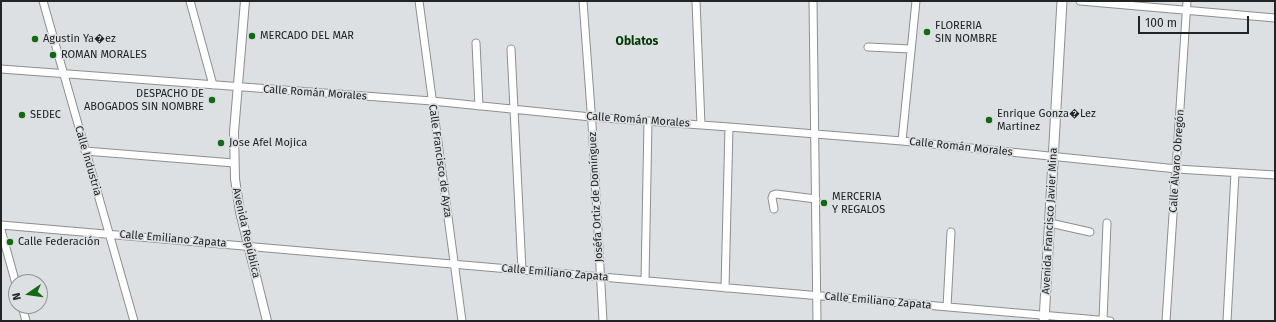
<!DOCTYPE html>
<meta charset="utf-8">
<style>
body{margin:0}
#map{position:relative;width:1276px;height:322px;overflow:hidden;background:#dde0e3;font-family:"Fira Sans",sans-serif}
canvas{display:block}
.frame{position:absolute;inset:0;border:2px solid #222324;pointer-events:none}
.north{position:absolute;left:8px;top:274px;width:40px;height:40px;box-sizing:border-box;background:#dde0e3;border:1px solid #929497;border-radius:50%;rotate:257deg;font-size:11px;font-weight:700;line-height:16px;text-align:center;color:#222324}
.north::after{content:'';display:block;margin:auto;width:14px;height:18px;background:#116a13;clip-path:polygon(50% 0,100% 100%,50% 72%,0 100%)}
.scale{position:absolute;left:1138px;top:16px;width:111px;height:18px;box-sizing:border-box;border:2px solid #222324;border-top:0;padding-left:5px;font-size:12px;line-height:14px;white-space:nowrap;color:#222324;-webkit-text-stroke:3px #dde0e3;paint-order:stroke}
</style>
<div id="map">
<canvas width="1276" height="322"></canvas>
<div class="frame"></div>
<div class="north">N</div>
<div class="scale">100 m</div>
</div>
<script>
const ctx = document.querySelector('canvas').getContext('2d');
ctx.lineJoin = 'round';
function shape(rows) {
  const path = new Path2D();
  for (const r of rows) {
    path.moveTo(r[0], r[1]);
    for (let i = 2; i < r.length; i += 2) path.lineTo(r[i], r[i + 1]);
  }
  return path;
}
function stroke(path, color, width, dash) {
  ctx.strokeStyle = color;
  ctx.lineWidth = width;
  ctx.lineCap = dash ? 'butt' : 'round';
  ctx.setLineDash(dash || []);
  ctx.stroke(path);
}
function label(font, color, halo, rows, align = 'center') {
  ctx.font = font + ' "Fira Sans",sans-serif';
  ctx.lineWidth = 3.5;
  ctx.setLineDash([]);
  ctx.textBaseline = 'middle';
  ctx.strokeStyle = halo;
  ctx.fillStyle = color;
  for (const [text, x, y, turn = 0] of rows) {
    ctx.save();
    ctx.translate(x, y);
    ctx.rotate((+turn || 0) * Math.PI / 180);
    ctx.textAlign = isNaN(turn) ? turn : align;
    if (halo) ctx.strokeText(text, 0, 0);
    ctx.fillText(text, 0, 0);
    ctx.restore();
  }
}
const minor = shape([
 [43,1,134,321],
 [190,1,213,85],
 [419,1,462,321],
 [583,1,592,124,603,321],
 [696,1,701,125],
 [813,1,817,321],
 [1080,1,1275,18],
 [476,43,479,106],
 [868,47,911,49],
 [511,49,522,270],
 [1,69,432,101,591,117,729,127,902,141,1177,169,1275,175],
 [902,141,916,1],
 [85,151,234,163],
 [774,209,772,198,773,195,776,194,816,199],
 [1050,223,1090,232],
 [1,225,1110,321],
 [1,230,16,284],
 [645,281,648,121],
 [725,288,729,127],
 [22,306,26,321],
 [947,307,951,232],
 [1103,320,1107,223],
 [1166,321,1187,1],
 [1227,321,1235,173]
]);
const tertiary = shape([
 [245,1,234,132,235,179,240,212,267,321]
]);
const secondary = shape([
 [1044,321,1062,1]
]);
const markers = [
 [927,32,4,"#116a13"],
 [252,36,4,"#116a13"],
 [35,39,4,"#116a13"],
 [53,55,4,"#116a13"],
 [212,100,4,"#116a13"],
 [22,115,4,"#116a13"],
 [989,120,4,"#116a13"],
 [221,143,4,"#116a13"],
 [824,203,4,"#116a13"],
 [10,242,4,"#116a13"]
];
const poiNames = [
 ["FLORERIA",935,26],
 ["SIN NOMBRE",935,39],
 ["MERCADO DEL MAR",260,36],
 ["Agustin Ya�ez",43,39],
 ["ROMAN MORALES",61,55],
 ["DESPACHO DE",204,94,"right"],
 ["ABOGADOS SIN NOMBRE",204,107,"right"],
 ["Enrique Gonza�Lez",997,114],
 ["Martinez",997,127],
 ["SEDEC",30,115],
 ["Jose Afel Mojica",229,143],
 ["MERCERIA",832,197],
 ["Y REGALOS",832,210],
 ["Calle Federación",18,242]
];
const streetNames = [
 ["Calle Román Morales",315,93,4],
 ["Calle Román Morales",638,120,4],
 ["Calle Román Morales",961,147,6],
 ["Calle Industria",88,161,74],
 ["Calle Francisco de Ayza",440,161,82],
 ["Calle Álvaro Obregón",1177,161,-86],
 ["Joséfa Ortiz de Domínguez",596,197,-93],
 ["Avenida Francisco Javier Mina",1050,221,-87],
 ["Avenida República",246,233,77],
 ["Calle Emiliano Zapata",173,239,5],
 ["Calle Emiliano Zapata",555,273,5],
 ["Calle Emiliano Zapata",878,301,5]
];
const neighbourhoodNames = [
 ["Oblatos",637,42]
];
stroke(minor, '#8c8e91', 9);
stroke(tertiary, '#8c8e91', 10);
stroke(secondary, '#8c8e91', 11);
stroke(minor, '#fff', 7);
stroke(tertiary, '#fff', 8);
stroke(secondary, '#fff', 9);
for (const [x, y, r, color] of markers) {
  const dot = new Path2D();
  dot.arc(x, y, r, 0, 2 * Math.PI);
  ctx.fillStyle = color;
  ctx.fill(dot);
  stroke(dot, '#dde0e3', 1.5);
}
label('11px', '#222324', '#dde0e3', poiNames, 'left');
label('11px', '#222324', '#dde0e3', streetNames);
label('bold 12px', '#003902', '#dde0e3', neighbourhoodNames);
</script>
